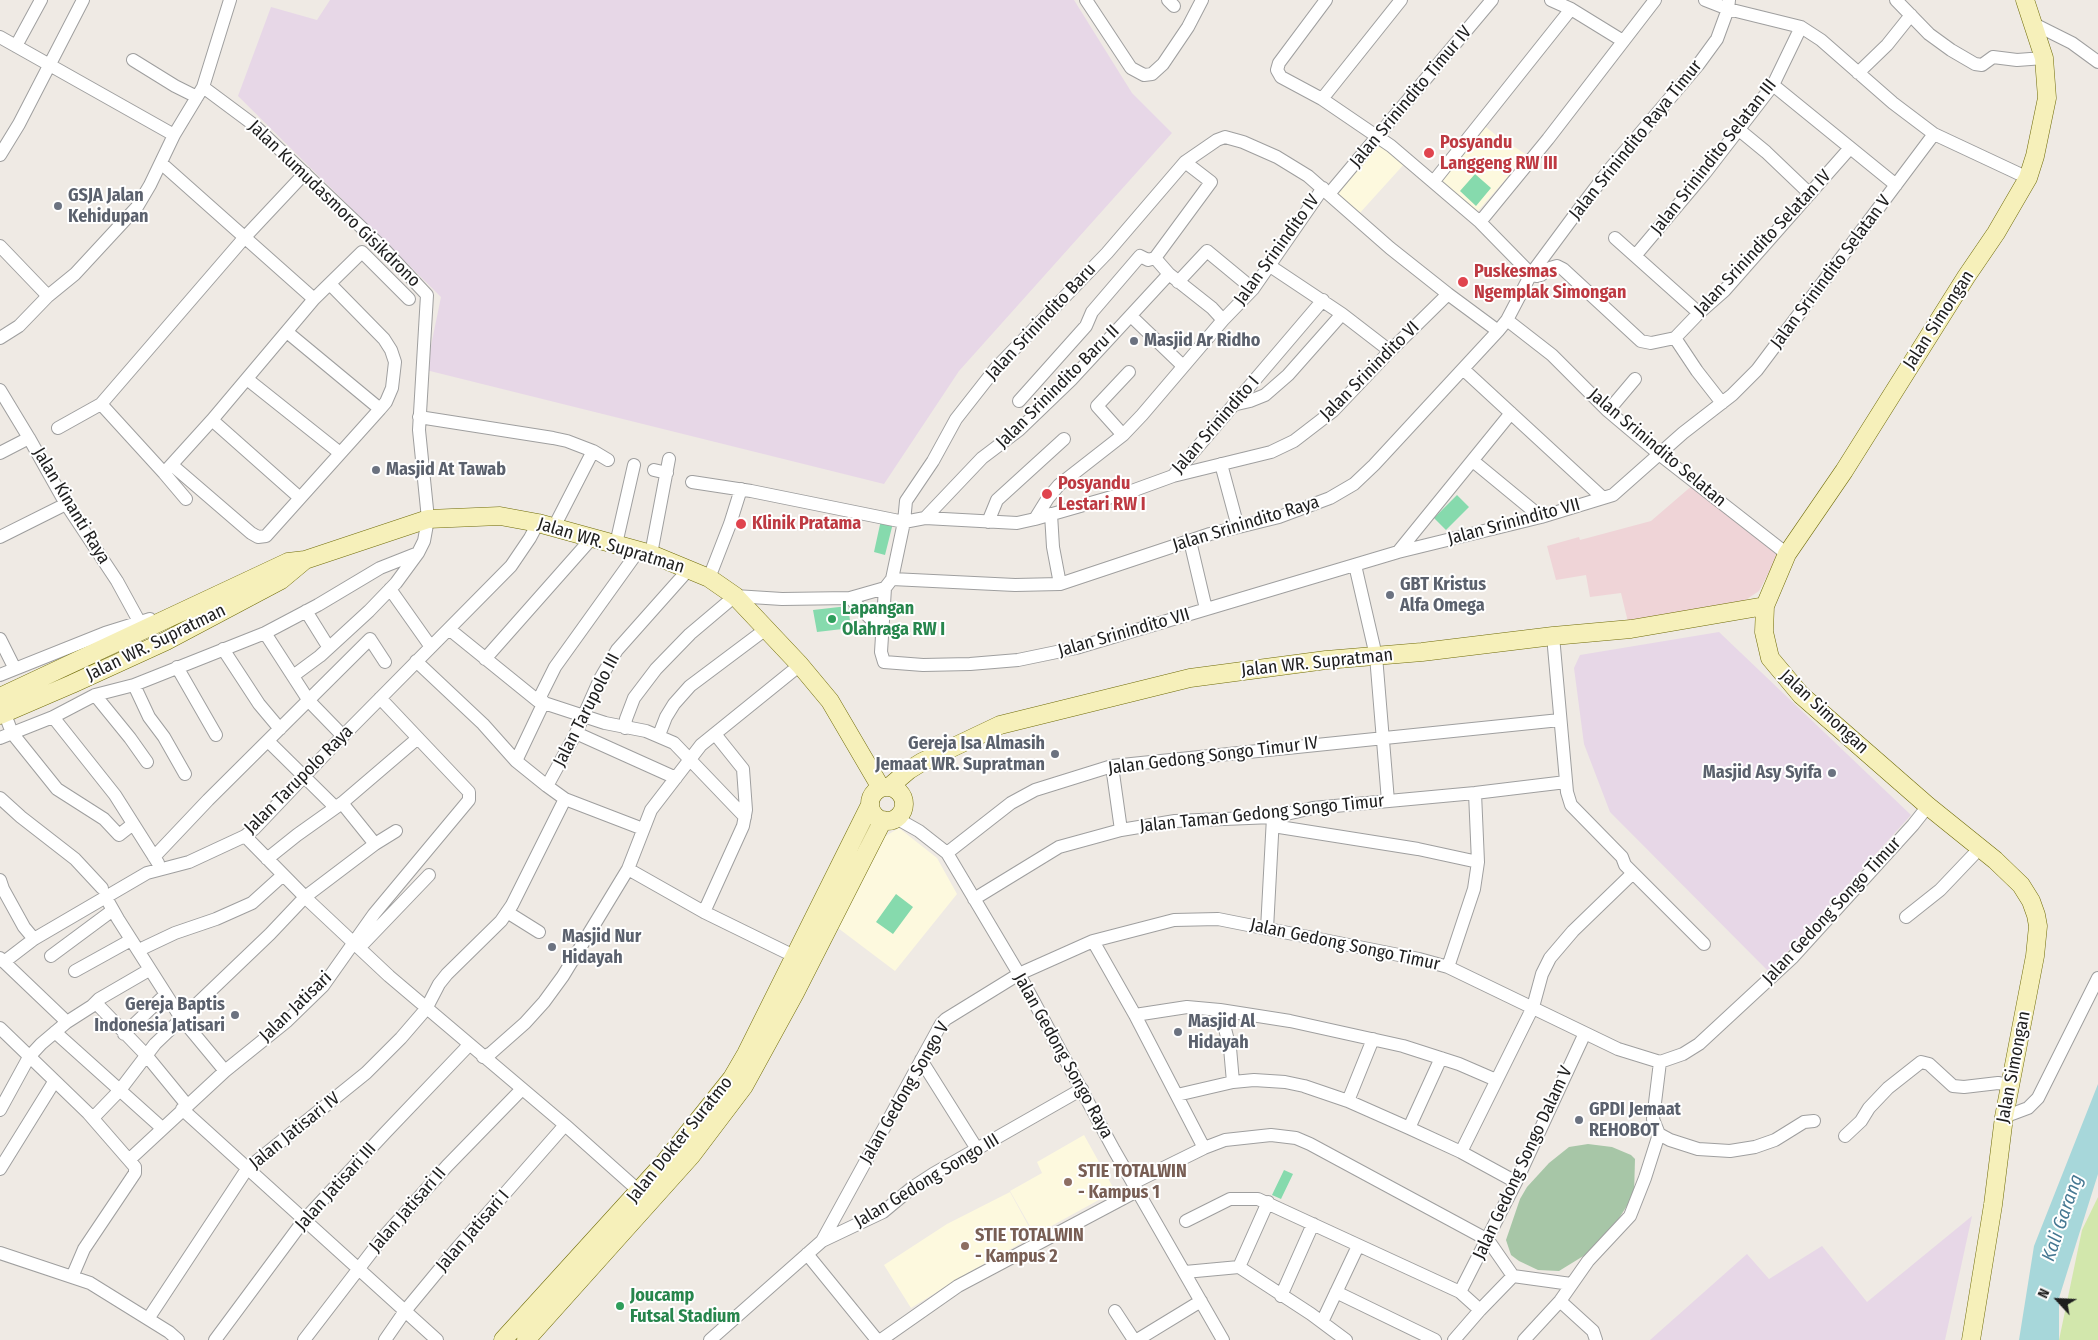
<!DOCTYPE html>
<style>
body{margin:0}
#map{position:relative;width:2098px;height:1340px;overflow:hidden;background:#efeae4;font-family:"Fira Sans Condensed",sans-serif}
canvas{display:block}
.north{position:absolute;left:2033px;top:1275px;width:50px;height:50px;-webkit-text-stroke:4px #fff;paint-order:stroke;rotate:295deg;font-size:14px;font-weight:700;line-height:20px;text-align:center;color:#1e1e1e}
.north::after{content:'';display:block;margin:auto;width:18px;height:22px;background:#1e1e1e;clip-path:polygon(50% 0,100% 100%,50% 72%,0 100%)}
</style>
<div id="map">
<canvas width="2098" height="1340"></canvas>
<div class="north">N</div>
</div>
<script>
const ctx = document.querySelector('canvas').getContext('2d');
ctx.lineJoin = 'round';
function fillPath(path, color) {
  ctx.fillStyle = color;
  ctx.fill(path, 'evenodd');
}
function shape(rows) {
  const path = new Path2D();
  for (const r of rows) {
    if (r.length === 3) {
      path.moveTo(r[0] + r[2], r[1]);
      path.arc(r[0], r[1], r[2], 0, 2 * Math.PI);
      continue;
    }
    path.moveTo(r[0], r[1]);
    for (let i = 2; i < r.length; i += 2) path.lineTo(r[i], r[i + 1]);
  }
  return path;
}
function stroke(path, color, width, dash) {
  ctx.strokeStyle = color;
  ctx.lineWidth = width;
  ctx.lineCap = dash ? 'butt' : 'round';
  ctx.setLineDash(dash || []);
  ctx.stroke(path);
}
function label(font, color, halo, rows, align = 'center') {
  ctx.font = font + ' "Fira Sans Condensed",sans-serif';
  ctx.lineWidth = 4;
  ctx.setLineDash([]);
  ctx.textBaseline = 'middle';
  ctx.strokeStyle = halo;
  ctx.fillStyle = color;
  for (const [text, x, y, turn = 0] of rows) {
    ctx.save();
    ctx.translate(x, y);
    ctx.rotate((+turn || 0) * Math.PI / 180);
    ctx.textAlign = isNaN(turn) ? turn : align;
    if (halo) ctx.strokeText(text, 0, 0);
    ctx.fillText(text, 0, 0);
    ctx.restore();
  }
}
const commercial = shape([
 [1694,484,1780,551,1759,591,1744,601,1628,622,1621,593,1590,597,1586,575,1556,580,1547,546,1579,537,1580,540,1651,521]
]);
const industrial = shape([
 [330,0,1074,0,1132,93,1172,133,959,371,884,484,426,370,441,297,238,96,271,7,317,20],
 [1719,632,1911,815,1769,972,1610,812,1584,744,1574,668,1580,655],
 [1972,1216,1945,1340,1650,1340,1747,1254,1769,1279,1822,1246,1867,1302]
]);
const education = shape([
 [1482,124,1506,143,1507,142,1527,155,1477,212,1437,178],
 [1375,139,1406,162,1358,215,1334,192],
 [899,828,937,858,957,894,895,971,838,928,884,837],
 [1084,1135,1115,1191,1035,1235,1010,1191,1042,1173,1037,1162],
 [1010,1192,1034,1236,971,1271,911,1308,884,1265,947,1224]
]);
const grass = shape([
 [2098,1197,2098,1340,2059,1340,2082,1230]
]);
const cemetery = shape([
 [1588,1144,1612,1147,1631,1155,1635,1159,1634,1195,1612,1229,1585,1255,1559,1271,1538,1270,1519,1261,1511,1255,1506,1240,1520,1199,1527,1187,1549,1163,1569,1147]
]);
const pitch = shape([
 [1475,174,1491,188,1476,206,1460,191],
 [1457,495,1469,507,1446,530,1434,518],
 [881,520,893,523,885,555,874,552],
 [848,606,851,628,817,632,813,610],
 [896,894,913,907,893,934,876,922],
 [1284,1170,1293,1174,1281,1199,1272,1195]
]);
const water = shape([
 [2098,1084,2098,1174,2059,1298,2059,1340,2019,1340,2034,1246]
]);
const street = shape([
 [1086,0,1131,68,1144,75,1152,74,1163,64,1188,27,1202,0],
 [1168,0,1174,6],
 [1326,0,1279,63,1277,70,1281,77,1322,99,1391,146,1480,222,1531,274,1537,276,1541,275,1550,268,1557,266,1563,269,1641,341,1651,343,1675,338,1697,371,1722,403],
 [1551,0,1571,9,1623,41],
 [1705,0,1728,9,1801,27,1821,40,1893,103,1934,134,2028,178],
 [1896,0,1929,34,1951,50,1975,64,1982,65,1993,57,2017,60,2044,58],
 [2034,24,2072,43,2098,62],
 [0,37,174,135],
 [16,46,41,0],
 [133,60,175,86,197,97],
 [1858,73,1887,45,1911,15],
 [1773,85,1896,185],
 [203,87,254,125,383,248,427,295,419,430,428,519,424,541,418,553,396,583,369,611,320,656,293,676],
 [1322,99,1401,0],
 [1738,129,1766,152,1810,194],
 [0,155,19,124,83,0],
 [161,163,314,299],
 [1434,181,1571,9],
 [1329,194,1492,0],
 [1480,222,1548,139,1655,0],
 [1615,238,1699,313],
 [0,246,48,296],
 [1635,256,1705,173,1773,85,1801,27],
 [1155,258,1169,274,1212,308,1223,320],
 [1270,266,1342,314,1390,351],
 [1178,282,1207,251,1253,289],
 [1131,316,1183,366],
 [1507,320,1552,355,1608,411,1659,454,1787,554],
 [1498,331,1448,294,1390,248,1308,176,1277,157,1243,142,1225,137,1217,140,1185,162,1107,253,996,368,956,419,933,461,906,501,904,522,892,579,885,588,881,652,884,662,923,665,970,664,1018,660,1076,648,1398,552,1541,517,1613,495,1683,433,1732,395,1757,370,1934,134],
 [287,332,380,409],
 [0,338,19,326,48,296,75,274,137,207,150,185,174,135,203,87,230,0],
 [1675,338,1699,313,1724,291,1850,148],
 [1463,369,1603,498],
 [247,379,340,453],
 [0,390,29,438,66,504,117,581,140,623],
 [1019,401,1086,326,1092,312,1140,256,1148,260,1155,258,1211,182,1185,162],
 [101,404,164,473,212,420,314,299,362,252,409,299],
 [1237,404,1250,401,1265,395,1288,375,1342,314],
 [1608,411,1635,379],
 [419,417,553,438,567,441,593,451,554,527],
 [212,420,300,498],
 [58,428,101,404,245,237,305,173],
 [1123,435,1097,406,1129,372],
 [593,451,608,460],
 [0,453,29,438],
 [1473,461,1541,517],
 [1221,464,1238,527],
 [172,465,251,533,258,537,266,536,380,409,386,402,392,388,395,362,391,350,384,339,330,284],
 [654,470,667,473],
 [164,473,186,499],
 [1173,476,1323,300],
 [692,482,751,491,904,522,925,518,1017,523,1035,519,1129,492,1173,476,1271,452,1294,441,1333,411,1390,351,1448,294],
 [1051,514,1053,547,1060,584],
 [925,518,982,458,1019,430,1071,380,1169,274],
 [1035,519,1048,498,1059,485,1123,435,1142,415,1223,320,1253,289,1323,188],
 [988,522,997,500,1064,439],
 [0,537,66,504],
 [1190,541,1206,609],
 [616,544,634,465],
 [1398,552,1511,413],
 [651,554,669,459],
 [1355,565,1376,656,1388,801],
 [709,578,730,524,741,489],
 [892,579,1015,585,1060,584,1210,534,1279,517,1330,498,1354,484,1374,465,1498,331,1507,320,1531,274,1574,216,1609,170,1698,65,1717,39,1728,9,1729,0],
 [390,589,431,647],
 [850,598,882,630],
 [306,611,329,648],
 [449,629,538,701,605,723,646,731,674,743,745,817],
 [265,633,309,701,343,736],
 [1553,636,1567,792,1571,805,1622,857,1625,865,1704,944],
 [0,639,15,669],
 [223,649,259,704,280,729],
 [485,659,592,538],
 [416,661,483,724,516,761,547,786,565,799,643,829],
 [177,667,216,735],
 [0,675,105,633,150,619],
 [134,685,149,717,164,737,185,774],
 [95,695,130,738,147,762],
 [538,701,555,667,639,550],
 [2,706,12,733,57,789,104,819,119,835,133,824],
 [53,717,115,795,158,863],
 [625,728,626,719,634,698,656,669,690,634,735,596,782,599,850,598,885,588],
 [576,733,676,778],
 [659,735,666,717,674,704,690,686,766,629],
 [0,738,53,717,95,695,134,685,265,633,318,605,380,568,418,553],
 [268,741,335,807],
 [516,761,544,702],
 [1112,766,1121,830],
 [547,786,576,733,600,679,617,650,689,569],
 [0,798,21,817,75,859,102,888],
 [342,803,375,844],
 [896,818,919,831,947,853,1019,974,1114,1150,1223,1340],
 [1273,826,1418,849,1478,862],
 [245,836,309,901,389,976,565,1125,639,1191],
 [947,853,1011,803,1035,790,1112,766,1560,720],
 [154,857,208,800,370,639,385,662],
 [267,859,297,835,342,803,418,738],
 [628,869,651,810,701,745,800,665],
 [0,880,3,889,24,927,34,939],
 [105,896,118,919,181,1018,225,1071],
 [974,899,1059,847,1121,830,1175,821,1273,817,1313,808,1475,793,1566,782],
 [507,912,539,932],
 [704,912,743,826,746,810,743,769,715,734],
 [1906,917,1940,890,1980,848],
 [1267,929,1273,817],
 [1093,941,1135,1015,1204,1148],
 [360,947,429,875],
 [139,950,175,933,216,919,252,903,283,875],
 [51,956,113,910],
 [0,958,67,1022],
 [4,962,34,939,147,873,189,862,245,836,254,829,333,746,511,566,530,538,538,523],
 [1448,967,1474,889,1478,862,1475,793],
 [75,971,131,940],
 [96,1003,146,1055,187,1105],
 [1220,1010,1230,1048,1233,1082],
 [1135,1015,1187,1007,1220,1010,1290,1021,1403,1046,1459,1064,1496,1080],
 [0,1028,88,1113,135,1167,135,1173,84,1249,72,1277],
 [55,1032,162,1128],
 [124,1034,165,995],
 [483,1057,491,1053,525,1023,544,1002,563,976,628,869,704,912,800,959],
 [921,1060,977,1149],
 [1660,1062,1653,1119,1659,1134,1670,1140,1698,1149,1730,1151,1755,1147,1775,1140,1804,1122,1814,1121],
 [1177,1095,1233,1082,1254,1080,1285,1082,1304,1086,1348,1101,1409,1128,1461,1152,1516,1182],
 [1348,1101,1373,1039],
 [182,1109,437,1340],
 [0,1110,29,1057,41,1044,67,1022,92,1006,99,999,149,970],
 [2004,1117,2028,1108,2038,1098,2098,978],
 [93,1118,120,1090,155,1044,270,934,305,897,375,844,396,831],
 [1409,1128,1441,1058],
 [1845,1136,1861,1121,1869,1108,1888,1088,1921,1062,1929,1064,1953,1086,1964,1087,1998,1083,2010,1085],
 [1461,1152,1533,1007,1542,974,1550,958,1573,931,1633,873],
 [130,1159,225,1071,287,1021,323,986,374,914,469,800,469,792,380,698],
 [0,1169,54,1082],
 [1133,1183,1204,1148,1225,1140,1271,1135,1296,1138,1310,1144,1488,1240,1513,1276,1571,1284],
 [1186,1221,1230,1199,1258,1199,1460,1292,1480,1310],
 [822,1241,941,1024,946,1019,1019,974,1093,941,1174,920,1218,919,1419,959,1448,967,1618,1049,1660,1062,1683,1054,1699,1044,1793,957,1913,825,1928,806],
 [0,1253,90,1283,169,1332,178,1340],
 [807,1254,877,1340],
 [1239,1267,1311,1314,1346,1340],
 [1185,1272,1239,1267,1268,1202],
 [1336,1292,1435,1340],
 [1460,1292,1516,1182,1585,1033],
 [1281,1296,1313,1224],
 [1560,1301,1593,1331,1596,1340],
 [1115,1311,1134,1340],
 [148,1319,247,1169,366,1073,401,1038,426,1009,439,984,447,974,501,921,512,905,565,799],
 [1322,1322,1358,1246],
 [215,1340,304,1220,385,1133,469,1045],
 [304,1340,380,1241,447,1166,522,1089],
 [385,1340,405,1311,458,1247,565,1125],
 [710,1340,822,1241,883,1212,913,1187,933,1174,1082,1089],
 [881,1340,958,1286,1137,1191],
 [1137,1340,1201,1301],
 [1454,1340,1480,1310,1513,1276],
 [1524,1340,1560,1301,1588,1261,1630,1216,1645,1178,1659,1134]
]);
const secondary = shape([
 [0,697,288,562,305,560,428,519,500,516,538,523,651,554,709,578,735,596,800,665,830,701,881,788],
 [0,715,72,684,166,641,281,580,305,560],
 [889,787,909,770,922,762,1000,725,1190,678,1326,660,1422,652,1553,636,1631,629,1765,606],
 [887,804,17],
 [503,1340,664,1163,732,1078,746,1054,870,805],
 [526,1340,691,1156,744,1086,795,993,883,820],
 [1971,1340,1993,1205,2004,1117,2035,956,2038,926,2036,915,2031,901,2021,885,1995,860,1928,806,1801,695,1770,658,1764,632,1765,606,1787,554,1844,471,1966,277,1996,233,2028,178,2035,156,2047,98,2044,58,2025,0]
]);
const markers = [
 [1429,153,6,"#e0444e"],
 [58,206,5,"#6b7280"],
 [1463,282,6,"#e0444e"],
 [1134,341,5,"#6b7280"],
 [376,470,5,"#6b7280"],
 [1047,494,6,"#e0444e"],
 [741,524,6,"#e0444e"],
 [1390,595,5,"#6b7280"],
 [832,619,5,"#2e9e5b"],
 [1055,754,5,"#6b7280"],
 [1832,773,5,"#6b7280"],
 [552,947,5,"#6b7280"],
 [235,1015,5,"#6b7280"],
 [1178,1032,5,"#6b7280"],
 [1579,1120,5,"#6b7280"],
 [1068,1182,5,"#8d6e63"],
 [965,1246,5,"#8d6e63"],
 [620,1306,5,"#2e9e5b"]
];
const streetNames = [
 ["Jalan Srinindito Timur IV",1411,97,-50],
 ["Jalan Srinindito Raya Timur",1636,140,-51],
 ["Jalan Srinindito Selatan III",1714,157,-52],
 ["Jalan Kumudasmoro Gisikdrono",334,204,44],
 ["Jalan Srinindito Selatan IV",1763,243,-47],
 ["Jalan Srinindito IV",1277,250,-54],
 ["Jalan Srinindito Selatan V",1831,272,-53],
 ["Jalan Simongan",1939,320,-57],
 ["Jalan Srinindito Baru",1041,322,-47],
 ["Jalan Srinindito VI",1370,371,-45],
 ["Jalan Srinindito Baru II",1058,387,-45],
 ["Jalan Srinindito I",1216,425,-49],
 ["Jalan Srinindito Selatan",1657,448,40],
 ["Jalan Kinanti Raya",71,506,59],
 ["Jalan Srinindito VII",1514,522,-15],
 ["Jalan Srinindito Raya",1246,524,-17],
 ["Jalan WR. Supratman",611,546,17],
 ["Jalan Srinindito VII",1124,633,-16],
 ["Jalan WR. Supratman",156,643,-26],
 ["Jalan WR. Supratman",1317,663,-6],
 ["Jalan Tarupolo III",587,710,-63],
 ["Jalan Simongan",1824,712,43],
 ["Jalan Gedong Songo Timur IV",1213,756,-7],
 ["Jalan Tarupolo Raya",299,780,-45],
 ["Jalan Taman Gedong Songo Timur",1262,814,-6],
 ["Jalan Gedong Songo Timur",1832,911,-47],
 ["Jalan Gedong Songo Timur",1345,945,12],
 ["Jalan Jatisari",296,1007,-44],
 ["Jalan Gedong Songo Raya",1063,1056,61],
 ["Jalan Simongan",2014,1067,-79],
 ["Jalan Gedong Songo V",905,1093,-60],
 ["Jalan Jatisari IV",295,1131,-39],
 ["Jalan Dokter Suratmo",680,1140,-51],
 ["Jalan Gedong Songo Dalam V",1523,1163,-65],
 ["Jalan Gedong Songo III",927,1181,-31],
 ["Jalan Jatisari III",336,1187,-48],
 ["Jalan Jatisari II",408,1210,-49],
 ["Jalan Jatisari I",473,1231,-49]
];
const healthNames = [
 ["Posyandu",1440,143],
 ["Langgeng RW III",1440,164],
 ["Puskesmas",1474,272],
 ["Ngemplak Simongan",1474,293],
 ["Posyandu",1058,484],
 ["Lestari RW I",1058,505],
 ["Klinik Pratama",752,524]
];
const worshipNames = [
 ["GSJA Jalan",68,196],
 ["Kehidupan",68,217],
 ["Masjid Ar Ridho",1144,341],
 ["Masjid At Tawab",386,470],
 ["GBT Kristus",1400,585],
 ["Alfa Omega",1400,606],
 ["Gereja Isa Almasih",1045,744,"right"],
 ["Jemaat WR. Supratman",1045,765,"right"],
 ["Masjid Asy Syifa",1822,773,"right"],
 ["Masjid Nur",562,937],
 ["Hidayah",562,958],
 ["Gereja Baptis",225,1005,"right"],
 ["Indonesia Jatisari",225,1026,"right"],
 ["Masjid Al",1188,1022],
 ["Hidayah",1188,1043],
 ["GPDI Jemaat",1589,1110],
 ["REHOBOT",1589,1131]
];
const leisureNames = [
 ["Lapangan",842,609],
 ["Olahraga RW I",842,630],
 ["Joucamp",630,1296],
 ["Futsal Stadium",630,1317]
];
const educationNames = [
 ["STIE TOTALWIN",1078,1172],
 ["- Kampus 1",1078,1193],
 ["STIE TOTALWIN",975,1236],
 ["- Kampus 2",975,1257]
];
const waterNames = [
 ["Kali Garang",2063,1218,-71]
];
fillPath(commercial, '#efd4d7');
fillPath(industrial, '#e7d7e7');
fillPath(education, '#fdf9de');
fillPath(grass, '#d2e7ac');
fillPath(cemetery, '#a7c6a7');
fillPath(pitch, '#86daad');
fillPath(water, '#a7d7da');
stroke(street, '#9f9f9f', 14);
stroke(secondary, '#706c0a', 19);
stroke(street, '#fff', 12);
stroke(secondary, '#f6f0ba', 18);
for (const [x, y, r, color] of markers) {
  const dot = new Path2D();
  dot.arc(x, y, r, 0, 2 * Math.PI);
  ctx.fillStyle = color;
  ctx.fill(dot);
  stroke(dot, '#fff', 2);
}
label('18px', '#1e1e1e', '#fff', streetNames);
label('bold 18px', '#be3a42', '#fff', healthNames, 'left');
label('bold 18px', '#5b616d', '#fff', worshipNames, 'left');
label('bold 18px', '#27864d', '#fff', leisureNames, 'left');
label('bold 18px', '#785e54', '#fff', educationNames, 'left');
label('italic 19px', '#467892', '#fff', waterNames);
</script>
